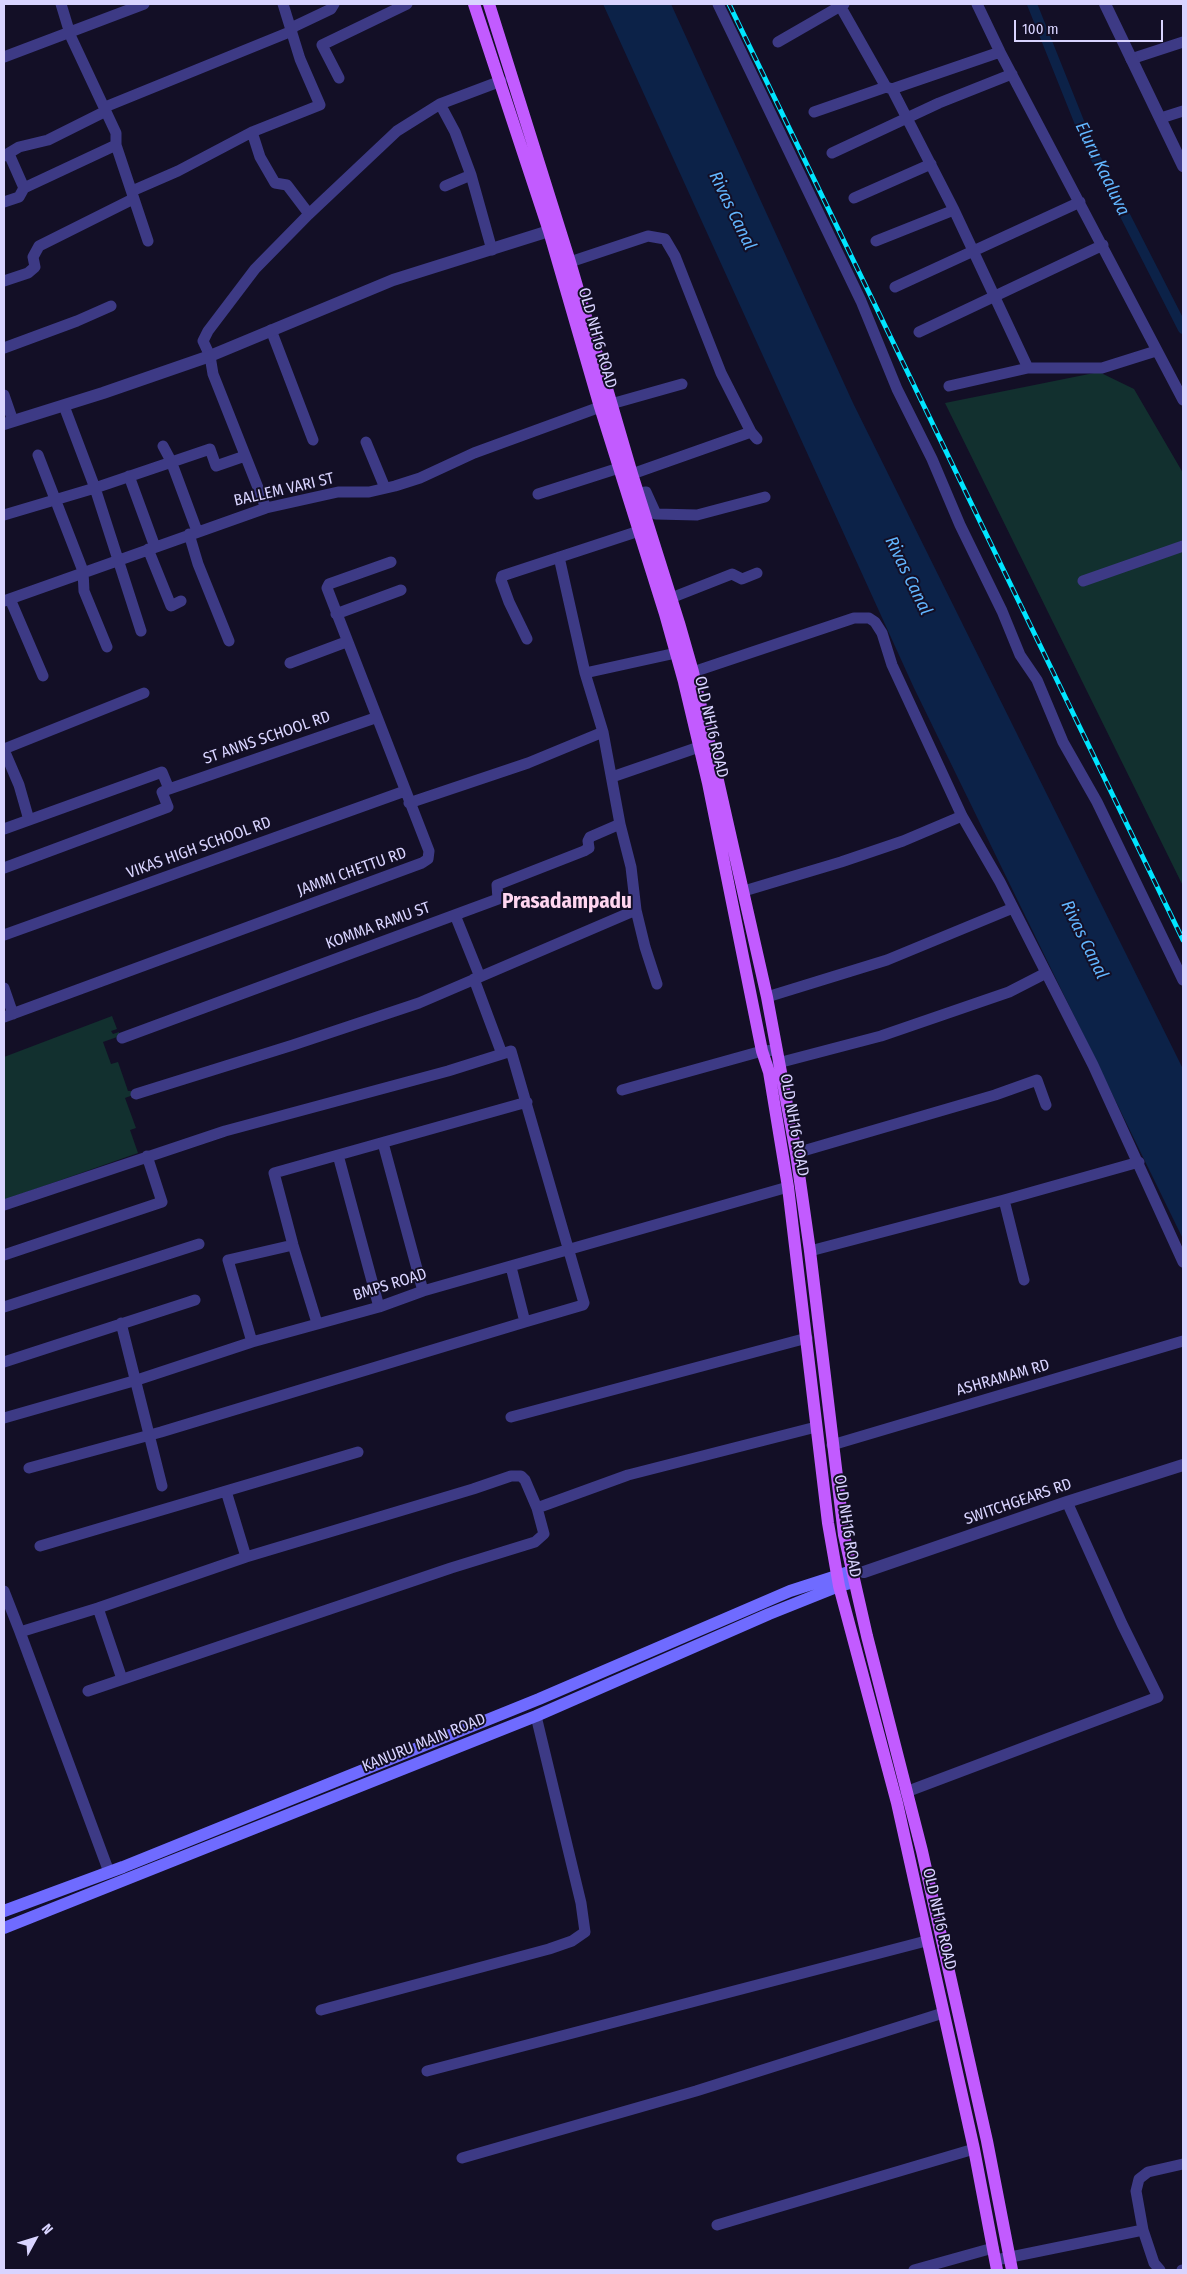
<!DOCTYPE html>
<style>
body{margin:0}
#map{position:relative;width:1187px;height:2274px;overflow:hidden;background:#130f26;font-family:"Fira Sans Condensed",sans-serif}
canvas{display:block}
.frame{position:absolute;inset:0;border:5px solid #d9d4ff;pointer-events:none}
.north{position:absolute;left:10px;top:2214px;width:50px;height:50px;-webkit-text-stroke:4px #130f26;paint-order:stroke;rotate:51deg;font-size:14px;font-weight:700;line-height:20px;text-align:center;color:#d9d4ff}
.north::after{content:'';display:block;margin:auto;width:18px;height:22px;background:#d9d4ff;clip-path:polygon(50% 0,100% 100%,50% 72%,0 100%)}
.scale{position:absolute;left:1014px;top:20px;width:149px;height:22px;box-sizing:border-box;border:2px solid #d9d4ff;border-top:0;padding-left:6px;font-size:15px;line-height:18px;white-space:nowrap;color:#d9d4ff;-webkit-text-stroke:4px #130f26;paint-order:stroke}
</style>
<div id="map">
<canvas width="1187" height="2274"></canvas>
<div class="frame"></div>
<div class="north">N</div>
<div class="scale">100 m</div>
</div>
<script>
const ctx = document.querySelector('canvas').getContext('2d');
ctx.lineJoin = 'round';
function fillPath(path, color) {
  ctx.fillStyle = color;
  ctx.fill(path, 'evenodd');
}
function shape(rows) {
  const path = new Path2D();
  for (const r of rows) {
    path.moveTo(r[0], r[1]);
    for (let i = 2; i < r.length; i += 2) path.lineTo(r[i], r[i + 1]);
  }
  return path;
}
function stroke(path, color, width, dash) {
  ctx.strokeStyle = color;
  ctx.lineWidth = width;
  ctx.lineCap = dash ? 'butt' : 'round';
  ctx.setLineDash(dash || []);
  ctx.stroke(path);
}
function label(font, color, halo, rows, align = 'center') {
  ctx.font = font + ' "Fira Sans Condensed",sans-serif';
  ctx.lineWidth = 4;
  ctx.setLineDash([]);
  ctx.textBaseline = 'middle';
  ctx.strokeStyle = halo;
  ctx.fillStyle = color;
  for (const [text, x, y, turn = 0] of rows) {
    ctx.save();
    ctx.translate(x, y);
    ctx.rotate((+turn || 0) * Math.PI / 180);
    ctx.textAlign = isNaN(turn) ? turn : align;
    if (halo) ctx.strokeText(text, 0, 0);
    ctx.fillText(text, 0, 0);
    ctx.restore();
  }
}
const green = shape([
 [1099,372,1134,389,1183,473,1183,886,945,403],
 [112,1016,117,1029,111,1031,113,1034,119,1032,120,1036,103,1042,111,1064,118,1062,128,1091,131,1091,133,1095,125,1098,136,1128,130,1130,138,1153,4,1200,4,1057]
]);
const water = shape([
 [603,4,671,4,853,403,1183,1069,1183,1239,914,688]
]);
const canal = shape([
 [1032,4,1086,139,1183,329]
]);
const minor = shape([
 [61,4,71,37,116,133,116,145,148,241],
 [718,4,861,301,897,389,932,459,960,525,1002,611,1020,655,1037,680,1063,742,1097,802,1183,980],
 [839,4,886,87],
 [977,4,1000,52,1183,400],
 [291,28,331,9,334,4],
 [778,42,844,4],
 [4,57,144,4],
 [1131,59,1183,42],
 [339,78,322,45,407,4],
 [892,89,954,210,1028,368],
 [440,104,455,132,471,175,492,250],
 [105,107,292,31],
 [814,112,886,87,892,89,1000,52],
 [1161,118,1183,111],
 [252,132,260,157,275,183,287,185,309,214],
 [832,153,939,103,1012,74],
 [9,154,24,188],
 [4,156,19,147,48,140,106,111],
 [445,186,471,175],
 [132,191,178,171,252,132,320,105,300,59,283,4],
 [854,198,931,164],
 [4,202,19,197,24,188,116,145],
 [876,241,954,210],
 [570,262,648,236,665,239,675,256,721,373,751,432,757,439],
 [4,281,28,273,35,267,33,257,39,246,133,199],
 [895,287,1080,202],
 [271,330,313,440],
 [919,332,1103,245],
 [4,348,77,321,111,306],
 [949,386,1028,368,1102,368,1156,351],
 [4,395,13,421],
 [611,404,682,384],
 [64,406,95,488,141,631],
 [366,442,385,488],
 [163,446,171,461,197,531],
 [38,455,83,571,84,591,107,647],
 [632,474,751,432],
 [129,476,155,547],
 [638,493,646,492,656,514,697,515,765,497],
 [538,494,619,468],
 [266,508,213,374,210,356,203,341,208,331,255,269,309,214,397,131,440,104,501,81],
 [4,515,95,488,210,449,216,466,245,456],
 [189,534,198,564,229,641],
 [148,549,171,606,181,601],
 [559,557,585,673,603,732,620,824,631,867,636,910,645,947,657,984],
 [1083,581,1183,546],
 [671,598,732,574,742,579,757,573],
 [10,599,43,676],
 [4,601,266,508,338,492,369,492,395,486,420,478,474,453,600,407],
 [336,614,401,590],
 [527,639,509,602,501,580,502,576,639,531],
 [290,663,346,642],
 [693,672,854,618,869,618,875,622,882,633,892,665,962,816,1000,882,1093,1065,1183,1262],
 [585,673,676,653],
 [4,749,144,693],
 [4,750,19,785,29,820],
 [612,777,699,747],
 [409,803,528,763,603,732],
 [4,829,162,772,169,789],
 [4,868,168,807,162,792,169,789,375,718],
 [744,891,841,862,903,841,962,816],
 [455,915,480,977],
 [4,935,405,791],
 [474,979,502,1054,511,1051,584,1303,583,1305,525,1322],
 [4,988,13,1014],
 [767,997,887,960,1013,908],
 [4,1017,422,863,428,859,429,851,327,588,329,584,391,562],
 [122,1038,498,899,497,885,584,851,589,848,588,841,590,837,620,824],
 [778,1063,881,1036,1009,992,1046,973],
 [622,1090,762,1051,777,1050],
 [136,1094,293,1045,419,1003,636,910],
 [383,1143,423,1291],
 [796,1153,995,1095,1037,1080,1046,1105],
 [338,1155,379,1307],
 [1004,1200,1024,1280],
 [4,1205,225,1131,448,1071,502,1054],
 [810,1251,1004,1200,1139,1162],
 [4,1255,162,1202,147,1156],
 [4,1307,199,1244],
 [121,1323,162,1486],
 [317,1323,293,1245,274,1173,527,1102],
 [252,1342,228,1260,293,1245],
 [4,1362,195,1300],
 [511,1417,807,1338],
 [4,1418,137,1380,252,1342,379,1307,423,1291,788,1187],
 [832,1445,1183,1341],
 [29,1468,161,1432,525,1322,511,1267],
 [226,1491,246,1557],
 [40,1546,358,1452],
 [4,1591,20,1632],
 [98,1608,122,1679],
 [88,1691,451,1568,535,1542,544,1534,537,1508],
 [906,1792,1158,1697,1122,1624,1067,1502],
 [109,1872,20,1632,98,1608,246,1557,473,1489,511,1476,521,1476,525,1480,537,1508,628,1475,816,1427],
 [321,2010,549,1949,572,1941,585,1932,581,1903,536,1716],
 [427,2071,926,1941],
 [462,2158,696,2091,943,2013],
 [717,2225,974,2149],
 [1001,2259,1143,2230],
 [914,2270,993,2248],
 [1160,2270,1154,2263,1143,2230,1136,2191,1139,2179,1148,2172,1183,2164],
 [1182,2270,1183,2270]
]);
const tertiary = shape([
 [1105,4,1183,166],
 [4,424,103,393,210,356,393,280,549,231],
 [864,1572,1067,1502,1183,1465]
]);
const secondary = shape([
 [4,1911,123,1867,539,1699,790,1591,852,1571],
 [4,1928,536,1716,769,1614,839,1586,854,1582]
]);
const primary = shape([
 [474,4,549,231,600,407,665,614,684,682,708,783,762,1051,769,1072,788,1187,828,1523,839,1586,897,1803,974,2149,997,2270],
 [489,4,570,262,632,474,679,623,693,672,717,776,767,997,796,1153,810,1251,844,1535,867,1636,922,1851,987,2141,1012,2270]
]);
const rail = shape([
 [729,4,1183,940]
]);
const streetNames = [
 ["OLD NH16 ROAD",597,338,74],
 ["BALLEM VARI ST",284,490,-13],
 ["OLD NH16 ROAD",711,727,77],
 ["ST ANNS SCHOOL RD",267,738,-19],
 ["VIKAS HIGH SCHOOL RD",199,848,-20],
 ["JAMMI CHETTU RD",352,872,-20],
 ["KOMMA RAMU ST",378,926,-20],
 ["OLD NH16 ROAD",794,1125,80],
 ["BMPS ROAD",390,1285,-17],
 ["ASHRAMAM RD",1003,1378,-16],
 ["SWITCHGEARS RD",1018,1502,-19],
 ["OLD NH16 ROAD",847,1526,81],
 ["KANURU MAIN ROAD",424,1743,-22],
 ["OLD NH16 ROAD",939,1919,77]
];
const waterNames = [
 ["Eluru Kaaluva",1102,169,64],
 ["Rivas Canal",732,211,64],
 ["Rivas Canal",908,576,64],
 ["Rivas Canal",1084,940,64]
];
const districtNames = [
 ["Prasadampadu",567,902]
];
fillPath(green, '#12302f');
fillPath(water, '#0c2248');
stroke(canal, '#0c2248', 10);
stroke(minor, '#3d3a85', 11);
stroke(tertiary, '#3d3a85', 12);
stroke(secondary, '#6f6bff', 12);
stroke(primary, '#c25bff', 12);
stroke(rail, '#00e5ff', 5);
stroke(rail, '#130f26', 3, [9]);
label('16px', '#d9d4ff', '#130f26', streetNames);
label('italic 18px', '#62b6ff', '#130f26', waterNames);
label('bold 21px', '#ffd6f0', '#130f26', districtNames);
</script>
